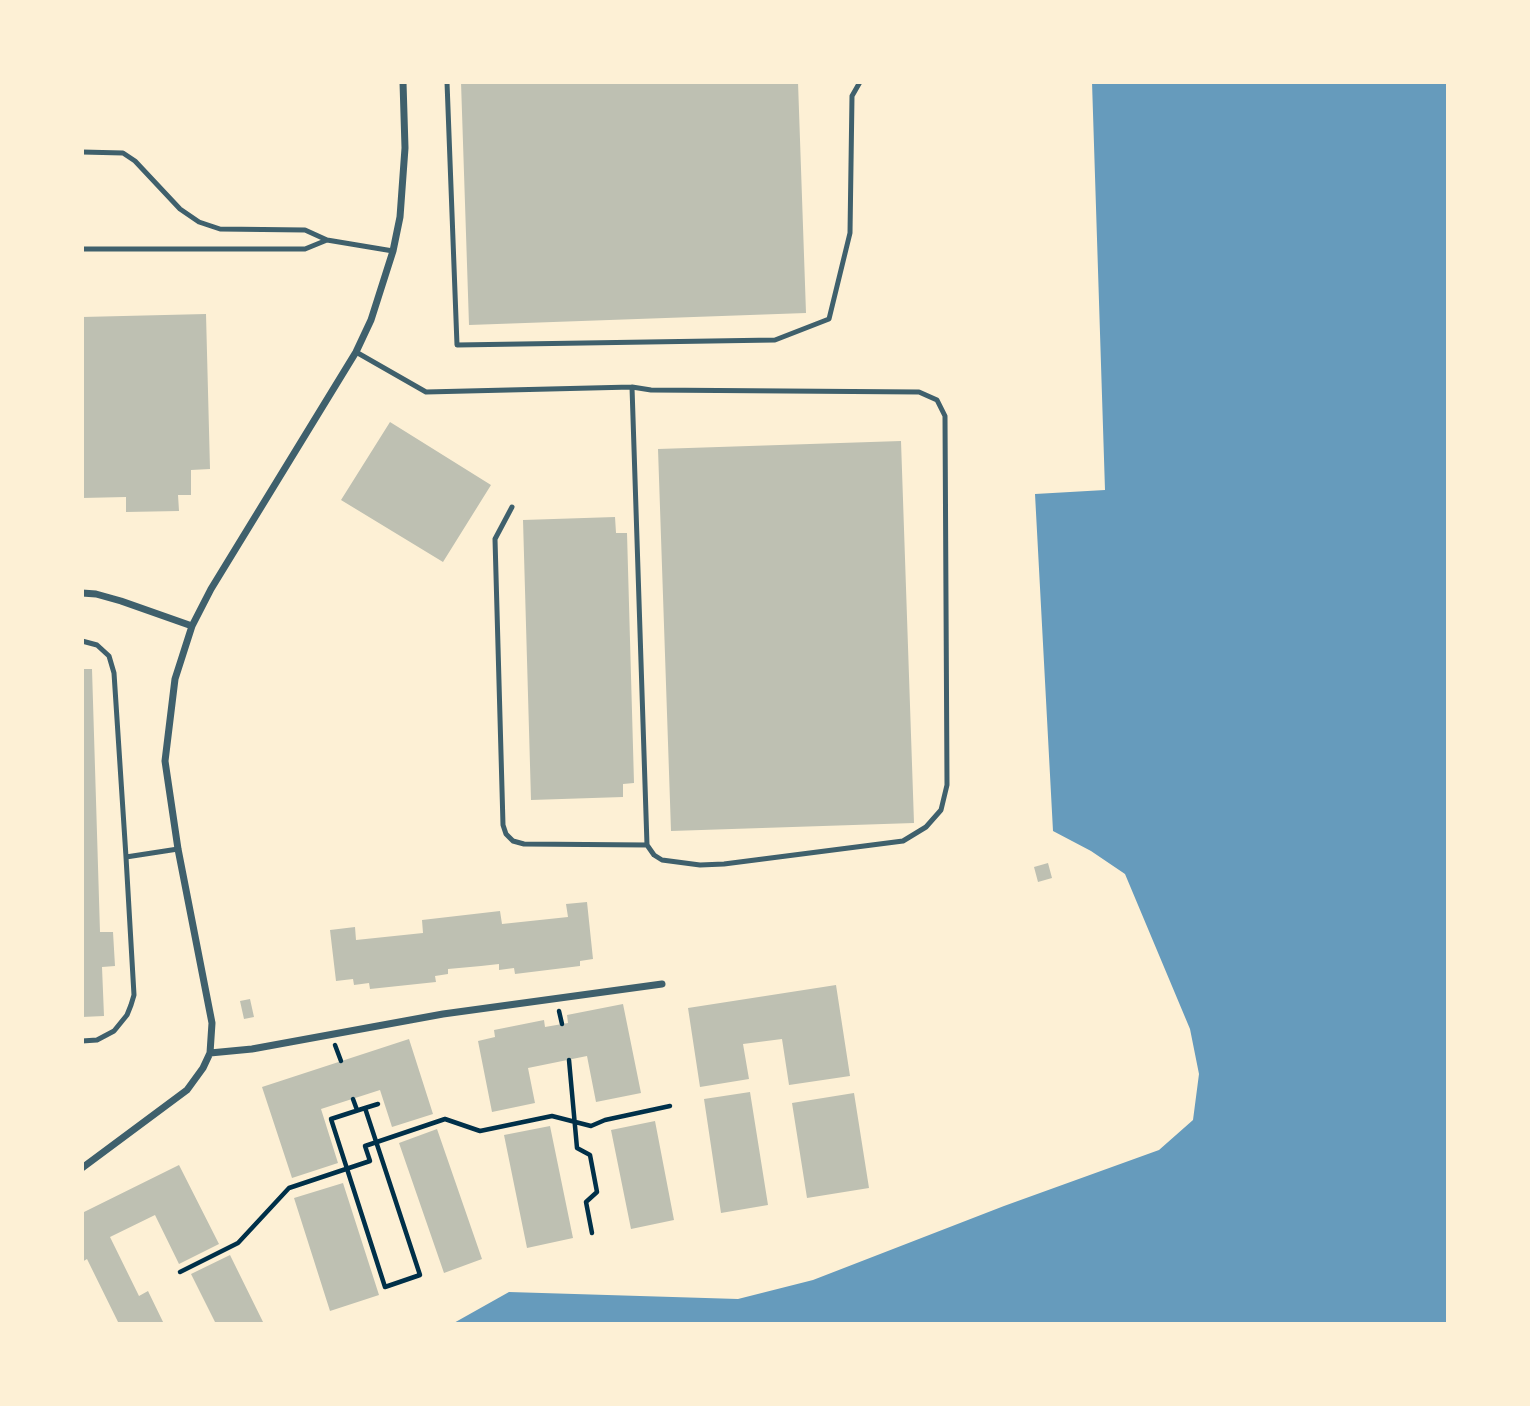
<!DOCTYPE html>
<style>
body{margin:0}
#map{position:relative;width:1530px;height:1406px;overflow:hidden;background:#fdf0d5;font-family:Arial,sans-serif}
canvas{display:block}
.frame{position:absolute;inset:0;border:84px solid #fdf0d5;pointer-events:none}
</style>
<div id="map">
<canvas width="1530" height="1406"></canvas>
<div class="frame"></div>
</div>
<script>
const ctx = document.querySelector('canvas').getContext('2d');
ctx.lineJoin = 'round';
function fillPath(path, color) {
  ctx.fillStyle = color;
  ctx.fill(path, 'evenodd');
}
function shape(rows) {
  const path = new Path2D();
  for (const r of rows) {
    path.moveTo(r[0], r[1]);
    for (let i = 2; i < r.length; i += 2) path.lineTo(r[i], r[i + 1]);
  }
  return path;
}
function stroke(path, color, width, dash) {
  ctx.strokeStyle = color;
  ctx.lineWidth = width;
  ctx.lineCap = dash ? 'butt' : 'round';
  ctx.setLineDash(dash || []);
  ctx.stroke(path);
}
const water = shape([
 [1092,82,1448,82,1448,1324,452,1324,509,1292,738,1299,813,1280,1004,1206,1159,1150,1193,1120,1199,1074,1190,1029,1125,874,1091,851,1053,831,1035,494,1105,490]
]);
const building = shape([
 [461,82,798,82,806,313,469,325],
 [206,314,210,469,191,470,191,495,178,495,179,511,126,512,126,497,82,498,82,317],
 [390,422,491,485,443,562,341,500],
 [901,441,914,823,671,831,658,449],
 [615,517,616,533,627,533,634,783,623,784,623,797,531,800,523,520],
 [82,669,92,669,100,932,113,932,115,966,102,967,104,1016,82,1017],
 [1048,863,1052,878,1038,882,1034,867],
 [587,902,593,959,580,961,580,966,515,974,514,968,499,970,499,964,481,966,448,969,448,974,435,976,436,982,370,989,369,983,354,985,353,979,336,981,330,930,355,927,356,940,423,933,422,920,500,911,502,924,568,917,566,904],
 [836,985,850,1076,789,1085,782,1039,743,1044,749,1079,700,1087,688,1008],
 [250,999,254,1017,244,1019,240,1001],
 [623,1004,641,1093,596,1102,587,1056,528,1068,535,1103,492,1112,478,1041,495,1037,494,1030,544,1020,545,1027,568,1023,567,1015],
 [409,1039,433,1114,392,1127,380,1090,321,1109,338,1163,292,1178,262,1087],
 [750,1092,768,1205,721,1213,704,1099],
 [854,1093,869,1188,807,1198,792,1103],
 [655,1121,674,1220,631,1229,611,1130],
 [550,1126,573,1238,527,1248,504,1135],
 [437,1129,482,1259,444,1273,399,1143],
 [179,1165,219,1244,179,1264,155,1215,110,1237,139,1296,148,1291,164,1324,119,1324,87,1259,82,1262,82,1213],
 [343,1183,379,1295,330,1311,294,1198],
 [230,1255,264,1324,216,1324,191,1274]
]);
const path = shape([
 [559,1011,562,1024],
 [335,1045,341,1061],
 [569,1060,577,1148,590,1155,597,1192,586,1202,592,1233],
 [353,1099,357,1110],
 [365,1108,420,1275,385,1287,331,1119,365,1108],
 [365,1108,378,1104],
 [180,1272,238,1243,289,1188,370,1161,365,1146,445,1119,480,1131,552,1116,591,1126,605,1120,670,1106]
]);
const service = shape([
 [447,82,457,345,775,340,829,319,850,233,852,96,860,82],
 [82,152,123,153,135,161,180,209,199,222,220,229,305,230,327,240,393,251],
 [82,249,305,249,327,240],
 [356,352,426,392,632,387,651,390,919,392,937,400,945,416,947,785,941,810,926,827,903,841,724,864,700,865,662,860,654,855,647,845],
 [512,507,495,539,503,825,506,834,513,841,524,844,647,845,632,387],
 [82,641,97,645,109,656,114,673,126,857],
 [82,1041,97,1040,114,1031,127,1015,131,1005,134,995,126,857,178,849]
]);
const minor = shape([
 [82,593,96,594,121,601,192,626],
 [210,1053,252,1049,443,1014,662,984],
 [82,1168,187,1090,203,1068,210,1053,212,1023,178,849,165,761,175,679,192,626,211,589,356,352,371,320,393,251,400,217,405,148,403,82]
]);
fillPath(water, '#669bbc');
fillPath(building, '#bec0b2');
stroke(path, '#003049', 4.5);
stroke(service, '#3f606c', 5);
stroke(minor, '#3f606c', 7);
</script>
